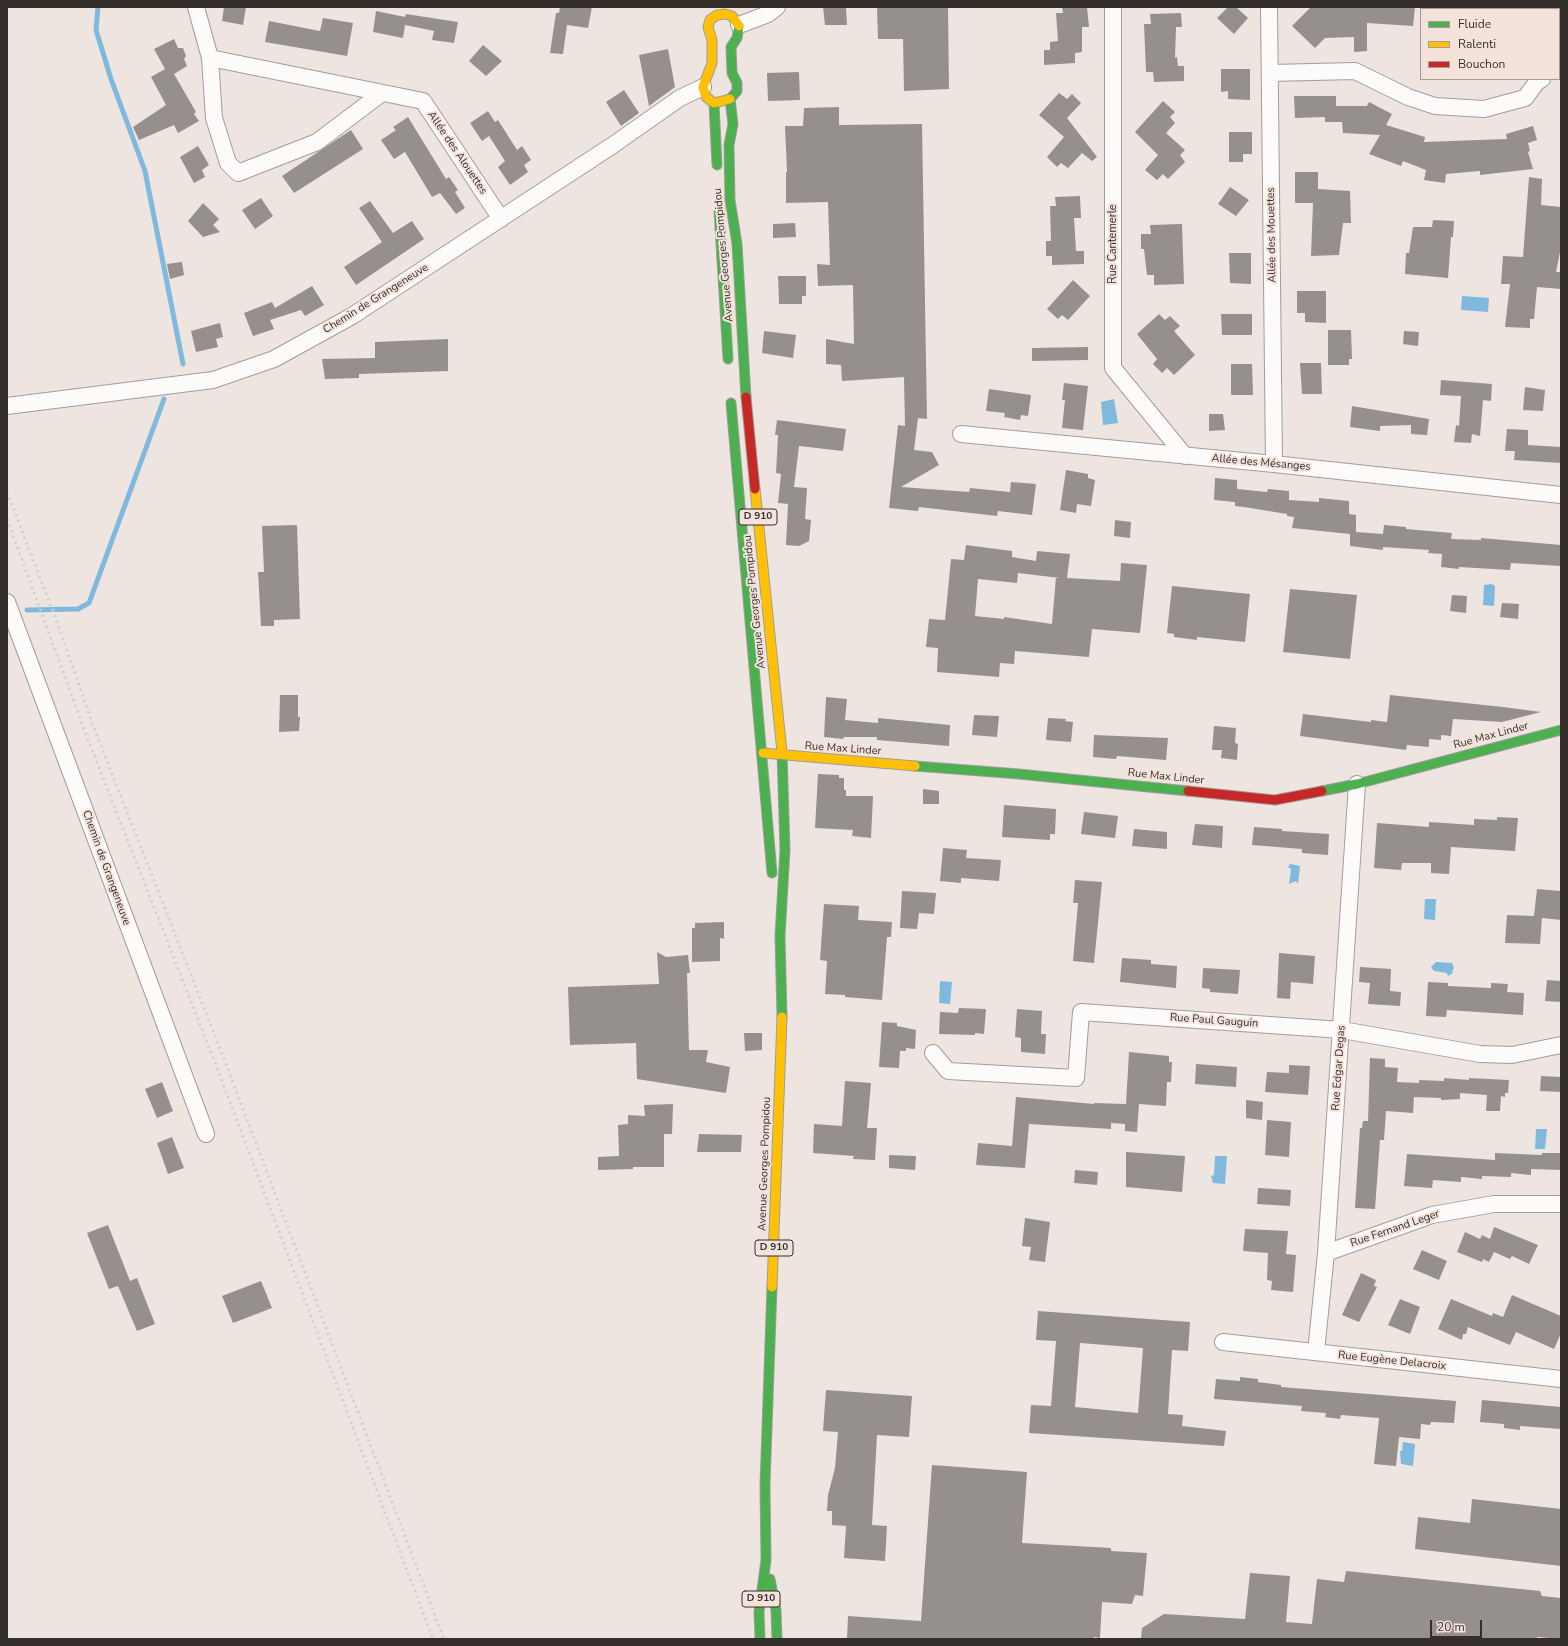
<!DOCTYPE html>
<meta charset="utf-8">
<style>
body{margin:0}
#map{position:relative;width:1568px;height:1646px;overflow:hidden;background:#eee5e1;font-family:"Nunito Sans",sans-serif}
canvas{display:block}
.frame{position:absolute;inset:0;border:8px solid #352f2c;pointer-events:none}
.legend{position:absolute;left:1420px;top:8px;width:140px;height:72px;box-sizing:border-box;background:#f4e3db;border:1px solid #a89b95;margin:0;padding:5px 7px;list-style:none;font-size:12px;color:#352f2c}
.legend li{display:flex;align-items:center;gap:8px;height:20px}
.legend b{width:20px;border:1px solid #a89b95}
.scale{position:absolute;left:1430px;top:1620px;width:52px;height:18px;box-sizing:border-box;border:2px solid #352f2c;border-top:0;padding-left:5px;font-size:12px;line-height:14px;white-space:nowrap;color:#352f2c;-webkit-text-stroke:3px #f4e3db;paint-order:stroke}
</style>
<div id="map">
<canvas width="1568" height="1646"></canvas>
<div class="frame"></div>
<ul class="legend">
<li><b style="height:5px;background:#4caf50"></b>Fluide</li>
<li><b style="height:5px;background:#ffc107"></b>Ralenti</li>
<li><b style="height:5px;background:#c62828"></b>Bouchon</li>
</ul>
<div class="scale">20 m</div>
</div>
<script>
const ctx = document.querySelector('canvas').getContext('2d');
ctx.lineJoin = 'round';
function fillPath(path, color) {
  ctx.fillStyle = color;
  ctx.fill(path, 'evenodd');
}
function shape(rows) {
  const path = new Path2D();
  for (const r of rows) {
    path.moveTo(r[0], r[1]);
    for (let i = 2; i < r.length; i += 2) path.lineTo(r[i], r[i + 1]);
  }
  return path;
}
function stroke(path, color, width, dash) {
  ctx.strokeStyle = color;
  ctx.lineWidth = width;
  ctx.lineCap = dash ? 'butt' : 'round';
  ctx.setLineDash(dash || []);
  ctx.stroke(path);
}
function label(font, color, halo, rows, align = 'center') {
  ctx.font = font + ' "Nunito Sans",sans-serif';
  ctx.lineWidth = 4;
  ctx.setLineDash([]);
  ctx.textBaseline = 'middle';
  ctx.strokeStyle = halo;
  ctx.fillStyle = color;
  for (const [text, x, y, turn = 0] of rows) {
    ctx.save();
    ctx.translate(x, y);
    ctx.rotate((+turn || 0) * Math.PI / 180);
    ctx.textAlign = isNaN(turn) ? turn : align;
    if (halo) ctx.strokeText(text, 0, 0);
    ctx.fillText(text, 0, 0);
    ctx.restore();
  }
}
const water = shape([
 [1462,296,1489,298,1488,312,1461,310],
 [1114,399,1118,423,1103,425,1101,402],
 [1491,584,1495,586,1494,606,1483,605,1484,585],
 [1290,864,1300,866,1298,884,1296,881,1289,884,1291,869,1288,867],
 [1425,899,1436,899,1435,920,1424,919],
 [1436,962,1452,963,1454,968,1452,971,1453,973,1448,976,1447,973,1434,971,1431,967],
 [940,981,952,982,950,1004,939,1003],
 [1536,1129,1547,1129,1545,1149,1535,1149],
 [1215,1156,1227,1156,1225,1184,1213,1183,1211,1176,1214,1175],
 [1403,1442,1415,1444,1413,1466,1401,1464,1400,1451,1402,1451]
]);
const stream = shape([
 [98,7,96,30,111,79,145,171,183,364],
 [27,610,78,609,89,603,164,399]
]);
const building = shape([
 [224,7,246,7,243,25,222,21],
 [560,7,592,7,588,28,567,25,563,54,550,53,556,13,559,13],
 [823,7,846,7,847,25,825,25],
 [877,7,948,7,949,89,904,91,903,39,878,39],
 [1062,7,1087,7,1089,27,1082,27,1082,52,1075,53,1075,63,1044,65,1044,50,1050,50,1050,42,1058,41,1056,13,1063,13],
 [1228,7,1236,7,1248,18,1234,34,1217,18],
 [1311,7,1415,7,1413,26,1367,23,1367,51,1354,52,1354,37,1325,38,1315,48,1292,26],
 [376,11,405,17,406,14,458,22,454,43,432,40,434,31,405,25,403,38,373,32],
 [1181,13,1182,27,1176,27,1175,58,1177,57,1178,66,1184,66,1184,81,1154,82,1153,72,1146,72,1144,24,1151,24,1150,14],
 [323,18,353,23,347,56,265,42,269,21,320,31],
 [174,39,178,48,183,48,186,56,184,59,187,66,174,74,196,112,194,114,199,121,178,133,174,125,139,140,133,127,166,105,151,77,165,69,154,49],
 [483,45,502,61,486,76,469,61],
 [668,49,675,87,649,106,639,55],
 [1221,69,1250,69,1250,100,1228,99,1228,91,1221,92],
 [799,72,800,100,768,101,767,73],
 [624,90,639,113,621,126,606,102],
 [1059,93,1067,99,1072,94,1081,103,1067,118,1097,157,1092,161,1082,153,1068,168,1061,163,1057,167,1047,157,1064,137,1039,115],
 [1294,96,1336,96,1336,106,1367,106,1369,102,1392,114,1386,125,1425,137,1424,142,1507,139,1506,134,1533,126,1537,140,1528,143,1530,151,1528,152,1533,169,1480,175,1480,171,1446,174,1445,183,1424,180,1426,170,1403,161,1401,166,1369,154,1380,135,1343,133,1342,122,1325,122,1325,117,1295,118],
 [1163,101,1175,112,1170,117,1175,123,1166,133,1185,150,1180,155,1185,162,1168,179,1163,174,1157,180,1145,170,1158,155,1135,132],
 [839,107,839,125,922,124,927,419,918,418,914,450,932,452,939,465,901,487,969,492,970,488,1010,492,1011,482,1036,484,1032,515,998,511,997,516,919,507,918,511,889,508,898,425,905,426,904,377,842,381,841,365,826,364,826,339,854,344,853,285,818,286,817,264,830,265,828,202,786,203,786,172,787,172,785,126,803,126,804,108],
 [488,111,495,122,498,120,517,150,522,146,531,160,524,165,528,172,510,185,498,167,505,161,489,136,482,141,470,123],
 [408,117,446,179,449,177,458,190,455,192,465,208,456,214,440,193,432,197,405,152,394,159,381,140,396,130,393,127],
 [351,130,363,149,294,193,282,176],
 [1229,132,1252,132,1252,154,1243,154,1243,162,1229,162],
 [198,146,209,165,202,170,205,177,194,183,180,157],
 [1295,172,1318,172,1318,189,1350,191,1351,223,1343,223,1339,255,1311,256,1313,203,1295,203],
 [1529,177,1542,179,1541,205,1561,207,1561,247,1556,272,1561,272,1561,289,1537,287,1534,319,1530,319,1530,328,1505,327,1510,284,1501,284,1503,256,1523,257],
 [1230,187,1249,200,1236,216,1218,204],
 [1080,196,1081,218,1074,218,1076,251,1084,251,1084,264,1052,265,1052,256,1046,256,1046,241,1051,241,1050,206,1056,206,1055,197],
 [261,198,273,216,255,229,242,210],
 [370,201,393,233,412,221,424,239,356,285,344,267,382,242,359,208],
 [203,203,219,219,213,225,220,232,203,237,188,221],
 [1433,220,1454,221,1453,237,1451,237,1448,278,1405,274,1406,253,1409,253,1413,227,1432,227],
 [795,223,796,237,773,238,773,224],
 [1182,224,1184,284,1154,285,1154,275,1147,275,1144,249,1141,249,1141,234,1151,234,1150,225],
 [1229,253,1251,253,1251,284,1230,283],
 [182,262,184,275,170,279,167,264],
 [778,276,806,276,806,296,802,296,802,304,779,304],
 [1073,280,1090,296,1068,320,1062,315,1058,319,1047,309],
 [312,286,324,305,305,316,301,310,270,320,274,329,253,336,244,313,272,302,275,308],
 [1297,291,1326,291,1326,323,1305,322,1305,313,1297,313],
 [1159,314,1165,320,1170,316,1180,326,1174,331,1195,355,1174,375,1167,368,1162,373,1153,364,1157,359,1137,334],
 [1221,314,1252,314,1252,335,1222,335],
 [220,323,223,337,216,339,218,347,196,352,191,331],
 [1328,330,1351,330,1352,359,1349,359,1349,365,1328,365],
 [764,331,796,335,793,358,762,353],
 [1404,331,1419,332,1418,346,1403,344],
 [448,339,448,371,359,374,359,378,325,379,322,359,375,358,375,342],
 [1088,347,1088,360,1032,361,1032,348],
 [1300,363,1321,363,1322,394,1302,394],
 [1231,364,1252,364,1253,395,1231,395],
 [1441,380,1492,384,1491,401,1483,400,1480,436,1472,434,1471,443,1454,442,1456,425,1459,426,1461,396,1440,395],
 [1064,383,1088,386,1083,430,1062,428,1065,400,1062,400],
 [1525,387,1545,390,1543,411,1523,410],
 [989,389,1031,395,1028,416,1021,415,1020,420,1004,417,1005,413,986,411],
 [1352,406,1429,419,1427,435,1411,434,1411,425,1380,426,1380,431,1350,427],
 [1209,414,1223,414,1225,430,1209,431],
 [777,420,846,429,843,451,799,446,794,487,807,488,805,519,811,520,809,541,799,546,786,545,788,504,778,503,781,474,776,473,778,435,775,435],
 [1507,429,1528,430,1528,445,1561,447,1561,463,1514,460,1515,451,1505,451],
 [1066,470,1088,474,1088,478,1095,480,1091,506,1077,504,1076,513,1060,510],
 [1215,478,1237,480,1237,489,1267,492,1268,489,1289,491,1289,500,1319,502,1319,498,1349,501,1349,514,1356,515,1356,532,1383,534,1384,525,1406,527,1406,529,1452,533,1451,539,1481,540,1481,538,1561,545,1561,566,1511,563,1510,570,1459,567,1459,569,1441,567,1442,554,1428,553,1429,550,1383,547,1383,550,1350,546,1350,534,1292,528,1294,517,1287,516,1287,514,1244,507,1235,506,1235,502,1214,500],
 [1115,520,1131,522,1130,538,1114,536],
 [297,525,300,619,274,620,274,626,261,626,258,572,264,572,262,526],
 [966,545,1012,551,1012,557,1036,561,1037,551,1070,554,1067,578,1120,581,1121,563,1147,565,1140,633,1092,629,1089,657,1015,651,1014,664,1000,663,999,677,937,672,938,648,926,647,929,619,945,620,951,559,964,560],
 [1018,573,1060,578,1056,577,1052,624,1004,617,1004,619,975,616,978,579,1017,583],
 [1172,586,1250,594,1245,642,1197,637,1197,640,1174,637,1174,634,1167,633],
 [1290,589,1357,595,1350,659,1283,652],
 [1452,595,1467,596,1466,613,1450,611],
 [1502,603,1519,604,1518,619,1500,617],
 [280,695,298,695,298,717,300,717,299,731,279,732],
 [1390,695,1503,707,1541,712,1502,722,1453,719,1451,736,1441,735,1441,740,1429,739,1429,747,1407,745,1406,750,1300,736,1303,714,1371,722,1371,720,1387,722],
 [826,697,847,699,845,720,878,723,878,718,950,725,949,746,877,740,877,737,844,737,843,739,824,737],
 [974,715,999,716,997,737,972,735],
 [1048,718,1066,719,1065,721,1073,722,1071,742,1046,740],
 [1214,726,1236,728,1235,743,1238,744,1237,760,1221,758,1222,750,1212,750],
 [1094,735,1168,738,1166,760,1117,756,1116,759,1093,757],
 [818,774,839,775,839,778,844,778,844,790,846,790,846,796,873,796,871,838,852,836,853,830,815,828],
 [923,789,939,791,939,804,923,804],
 [1004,805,1056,809,1055,834,1050,834,1050,840,1002,837],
 [1084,812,1118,816,1115,838,1081,834],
 [1497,817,1518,818,1515,851,1451,847,1449,874,1431,873,1431,863,1402,863,1401,870,1374,868,1377,823,1429,827,1429,822,1474,825,1474,819,1497,820],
 [1195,824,1223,826,1222,848,1192,845],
 [1254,827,1282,829,1282,831,1329,834,1328,855,1302,853,1302,849,1252,845],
 [1134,829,1167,832,1167,849,1132,846],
 [943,848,967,850,966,858,1001,860,999,881,961,878,961,883,940,881],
 [1075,880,1102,882,1094,963,1073,961,1078,903,1073,903],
 [1537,889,1561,891,1561,920,1542,918,1540,944,1505,943,1507,915,1534,916],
 [902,891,936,893,934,914,919,913,917,929,900,928],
 [824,904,859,906,858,920,892,922,891,937,887,937,882,1000,845,997,845,995,825,994,827,961,820,960],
 [724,922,724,939,720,938,720,961,692,962,692,928,695,928,695,923],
 [657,952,666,957,688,955,690,973,687,973,689,1050,708,1050,706,1062,730,1067,726,1093,637,1079,636,1043,570,1045,568,987,659,984],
 [1279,953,1315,956,1313,984,1291,982,1290,999,1277,998],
 [1122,958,1151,960,1151,964,1177,966,1176,988,1120,982],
 [1360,967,1391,969,1390,991,1401,992,1400,1006,1368,1004,1370,983,1359,982],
 [1203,968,1240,970,1238,994,1210,992,1210,989,1202,988],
 [1547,980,1561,981,1561,1002,1545,1001],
 [1428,982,1448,983,1448,986,1491,988,1491,983,1508,984,1507,992,1524,993,1523,1015,1447,1010,1446,1017,1426,1016],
 [959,1008,986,1009,984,1034,975,1033,975,1035,939,1034,940,1012,958,1013],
 [1017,1009,1042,1011,1041,1034,1046,1034,1045,1054,1021,1052,1021,1038,1015,1037],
 [882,1022,897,1023,897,1026,916,1030,915,1049,906,1048,906,1051,900,1051,899,1068,879,1067],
 [744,1033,762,1033,762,1050,745,1051],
 [1129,1052,1169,1056,1169,1062,1172,1062,1171,1082,1167,1082,1166,1106,1139,1104,1137,1132,1125,1131,1125,1124,1111,1123,1111,1129,1029,1124,1025,1168,976,1165,978,1143,1012,1146,1016,1097,1094,1104,1094,1103,1126,1104],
 [1370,1058,1385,1059,1385,1067,1398,1068,1397,1082,1419,1083,1419,1080,1444,1081,1444,1078,1469,1080,1469,1078,1509,1080,1508,1093,1505,1093,1505,1097,1501,1096,1500,1111,1486,1111,1487,1095,1460,1093,1460,1099,1441,1100,1441,1098,1414,1097,1413,1113,1386,1111,1384,1140,1380,1140,1375,1209,1355,1208,1360,1128,1362,1128,1363,1121,1368,1121],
 [1196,1064,1237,1067,1236,1087,1195,1084],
 [1289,1065,1310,1066,1308,1095,1265,1092,1267,1072,1289,1073],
 [1541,1076,1561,1077,1561,1092,1540,1091],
 [845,1081,871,1083,867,1128,877,1128,875,1160,853,1159,854,1156,813,1153,814,1124,842,1126],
 [162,1082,173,1111,157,1118,145,1089],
 [1246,1100,1263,1102,1262,1120,1246,1118],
 [673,1104,672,1134,664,1134,664,1167,633,1167,633,1169,598,1170,598,1157,619,1156,618,1125,628,1124,628,1115,645,1116,644,1105],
 [1267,1120,1291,1122,1289,1157,1265,1155],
 [699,1134,742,1135,741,1152,697,1152],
 [172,1137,184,1168,168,1174,157,1143],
 [1126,1152,1185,1156,1182,1192,1126,1187],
 [1495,1153,1542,1155,1542,1153,1561,1153,1561,1170,1531,1169,1531,1175,1511,1173,1511,1177,1482,1176,1482,1179,1461,1177,1461,1182,1433,1180,1432,1188,1404,1186,1407,1154,1495,1160],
 [889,1155,916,1156,915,1170,889,1168],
 [1075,1170,1098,1172,1097,1185,1074,1183],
 [1258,1188,1291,1190,1290,1206,1257,1204],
 [1025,1218,1050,1222,1045,1262,1029,1260,1031,1247,1022,1246],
 [108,1225,130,1281,137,1278,155,1324,137,1331,118,1286,109,1289,87,1233],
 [1494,1227,1538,1245,1529,1264,1512,1256,1510,1259,1494,1252,1489,1262,1483,1259,1482,1262,1457,1252,1465,1232,1480,1239,1482,1235,1490,1239],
 [1245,1229,1288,1231,1286,1254,1296,1255,1293,1292,1271,1290,1272,1281,1267,1280,1268,1253,1243,1251],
 [1422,1250,1447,1261,1439,1280,1413,1269],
 [1361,1273,1376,1280,1374,1286,1377,1287,1359,1322,1342,1315],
 [261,1281,272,1308,233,1323,222,1296],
 [1512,1295,1561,1316,1561,1333,1554,1349,1516,1332,1510,1345,1468,1327,1466,1334,1463,1334,1462,1340,1438,1329,1451,1299,1492,1316,1493,1313,1503,1317],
 [1400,1299,1420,1307,1410,1334,1388,1325],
 [1038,1311,1190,1322,1188,1351,1172,1350,1168,1414,1183,1415,1182,1426,1226,1431,1224,1446,1029,1433,1031,1405,1051,1406,1056,1341,1036,1340],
 [1080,1343,1143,1348,1138,1413,1075,1407],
 [1240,1377,1258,1379,1258,1382,1281,1385,1281,1387,1456,1401,1454,1423,1431,1422,1430,1425,1421,1424,1420,1439,1399,1437,1396,1466,1374,1464,1379,1418,1341,1415,1340,1419,1325,1417,1326,1413,1301,1411,1302,1406,1214,1399,1216,1379,1240,1381],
 [826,1390,912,1396,909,1437,877,1435,872,1525,887,1526,885,1561,844,1558,846,1526,832,1525,832,1511,827,1511,828,1495,835,1468,838,1432,823,1431],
 [1482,1400,1561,1407,1561,1429,1520,1426,1520,1430,1504,1428,1504,1424,1480,1422],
 [932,1465,1027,1472,1022,1543,1111,1548,1111,1551,1147,1553,1143,1596,1135,1595,1132,1604,1102,1602,1100,1638,1094,1637,1094,1639,847,1639,848,1616,921,1621],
 [1472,1499,1561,1509,1561,1566,1415,1549,1418,1517,1470,1523],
 [1346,1571,1540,1591,1542,1596,1561,1598,1561,1639,1537,1637,1537,1639,1141,1639,1142,1628,1164,1614,1245,1619,1250,1573,1290,1576,1286,1622,1312,1624,1317,1579,1344,1582]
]);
const street = shape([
 [196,7,210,58,423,101,501,219],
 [1113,7,1113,368,1185,456],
 [1269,7,1274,464],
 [739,25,768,14,777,7],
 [210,58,214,118,228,163,238,173,317,142,382,93],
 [1559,68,1561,68],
 [1270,73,1355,71,1408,97,1435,106,1484,109,1525,98,1537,82,1542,79],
 [7,406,213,380,274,359,352,316,613,145,680,98,703,87],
 [961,434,1274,464,1561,495],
 [7,602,206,1134],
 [933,1053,948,1071,1076,1078,1081,1012,1342,1030,1480,1054,1512,1055,1561,1045],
 [1326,1253,1432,1215,1494,1204,1561,1204],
 [1223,1342,1561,1379],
 [1316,1352,1326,1253,1357,784]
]);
const fast = shape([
 [739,26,737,38,731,47,732,73,737,83,737,91,730,99,733,124,729,145,730,200,737,244,746,397],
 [714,103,717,165],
 [719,211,728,359],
 [731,403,772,873],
 [915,766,1019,774,1188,791],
 [1322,791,1357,784,1561,730],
 [782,1017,780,936,785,850,782,752],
 [770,1579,776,1610,777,1639],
 [760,1639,759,1612,766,1560,765,1484,772,1287]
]);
const slow = shape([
 [730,99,714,103,706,97,703,87,712,63,712,40,708,27,710,20,717,15,725,14,732,16,739,26],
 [755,489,782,752],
 [763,753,915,766],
 [772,1287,782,1017]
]);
const jam = shape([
 [746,397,755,489],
 [1188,791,1275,800,1322,791]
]);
const rail = shape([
 [7,492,54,614,96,733,223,1056,444,1639],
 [7,519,87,737,214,1060,433,1639]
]);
const shields = [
 [758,517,38],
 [774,1248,38],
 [761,1599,38]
];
const shieldNames = [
 ["D 910",758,517],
 ["D 910",774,1248],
 ["D 910",761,1599]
];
const streetNames = [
 ["Allée des Alouettes",457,153,56],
 ["Allée des Mouettes",1272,235,-91],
 ["Rue Cantemerle",1113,244,-90],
 ["Avenue Georges Pompidou",724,255,-95],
 ["Chemin de Grangeneuve",376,299,-32],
 ["Allée des Mésanges",1261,463,5],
 ["Avenue Georges Pompidou",755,602,-96],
 ["Rue Max Linder",1491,736,-15],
 ["Rue Max Linder",843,749,4],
 ["Rue Max Linder",1166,777,6],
 ["Chemin de Grangeneuve",106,868,70],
 ["Rue Paul Gauguin",1214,1021,4],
 ["Rue Edgar Degas",1339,1068,-86],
 ["Avenue Georges Pompidou",765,1164,-88],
 ["Rue Fernand Leger",1395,1229,-19],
 ["Rue Eugène Delacroix",1392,1361,6]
];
fillPath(water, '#7fb9de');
stroke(stream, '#7fb9de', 5);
fillPath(building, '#96908c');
stroke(street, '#a39c9a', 18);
stroke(fast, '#a39c9a', 11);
stroke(slow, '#a39c9a', 11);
stroke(jam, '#a39c9a', 11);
stroke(street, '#fcfbfa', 16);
stroke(fast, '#4caf50', 9);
stroke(slow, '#ffc107', 9);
stroke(jam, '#c62828', 9);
stroke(rail, '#d1cfcd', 3, [2, 4]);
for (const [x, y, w] of shields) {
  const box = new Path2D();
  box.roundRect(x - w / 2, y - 8, w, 16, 3);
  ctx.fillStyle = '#f4e3db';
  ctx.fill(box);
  stroke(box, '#352f2c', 1);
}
label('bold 10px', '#352f2c', null, shieldNames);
label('11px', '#352f2c', '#f4e3db', streetNames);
</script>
